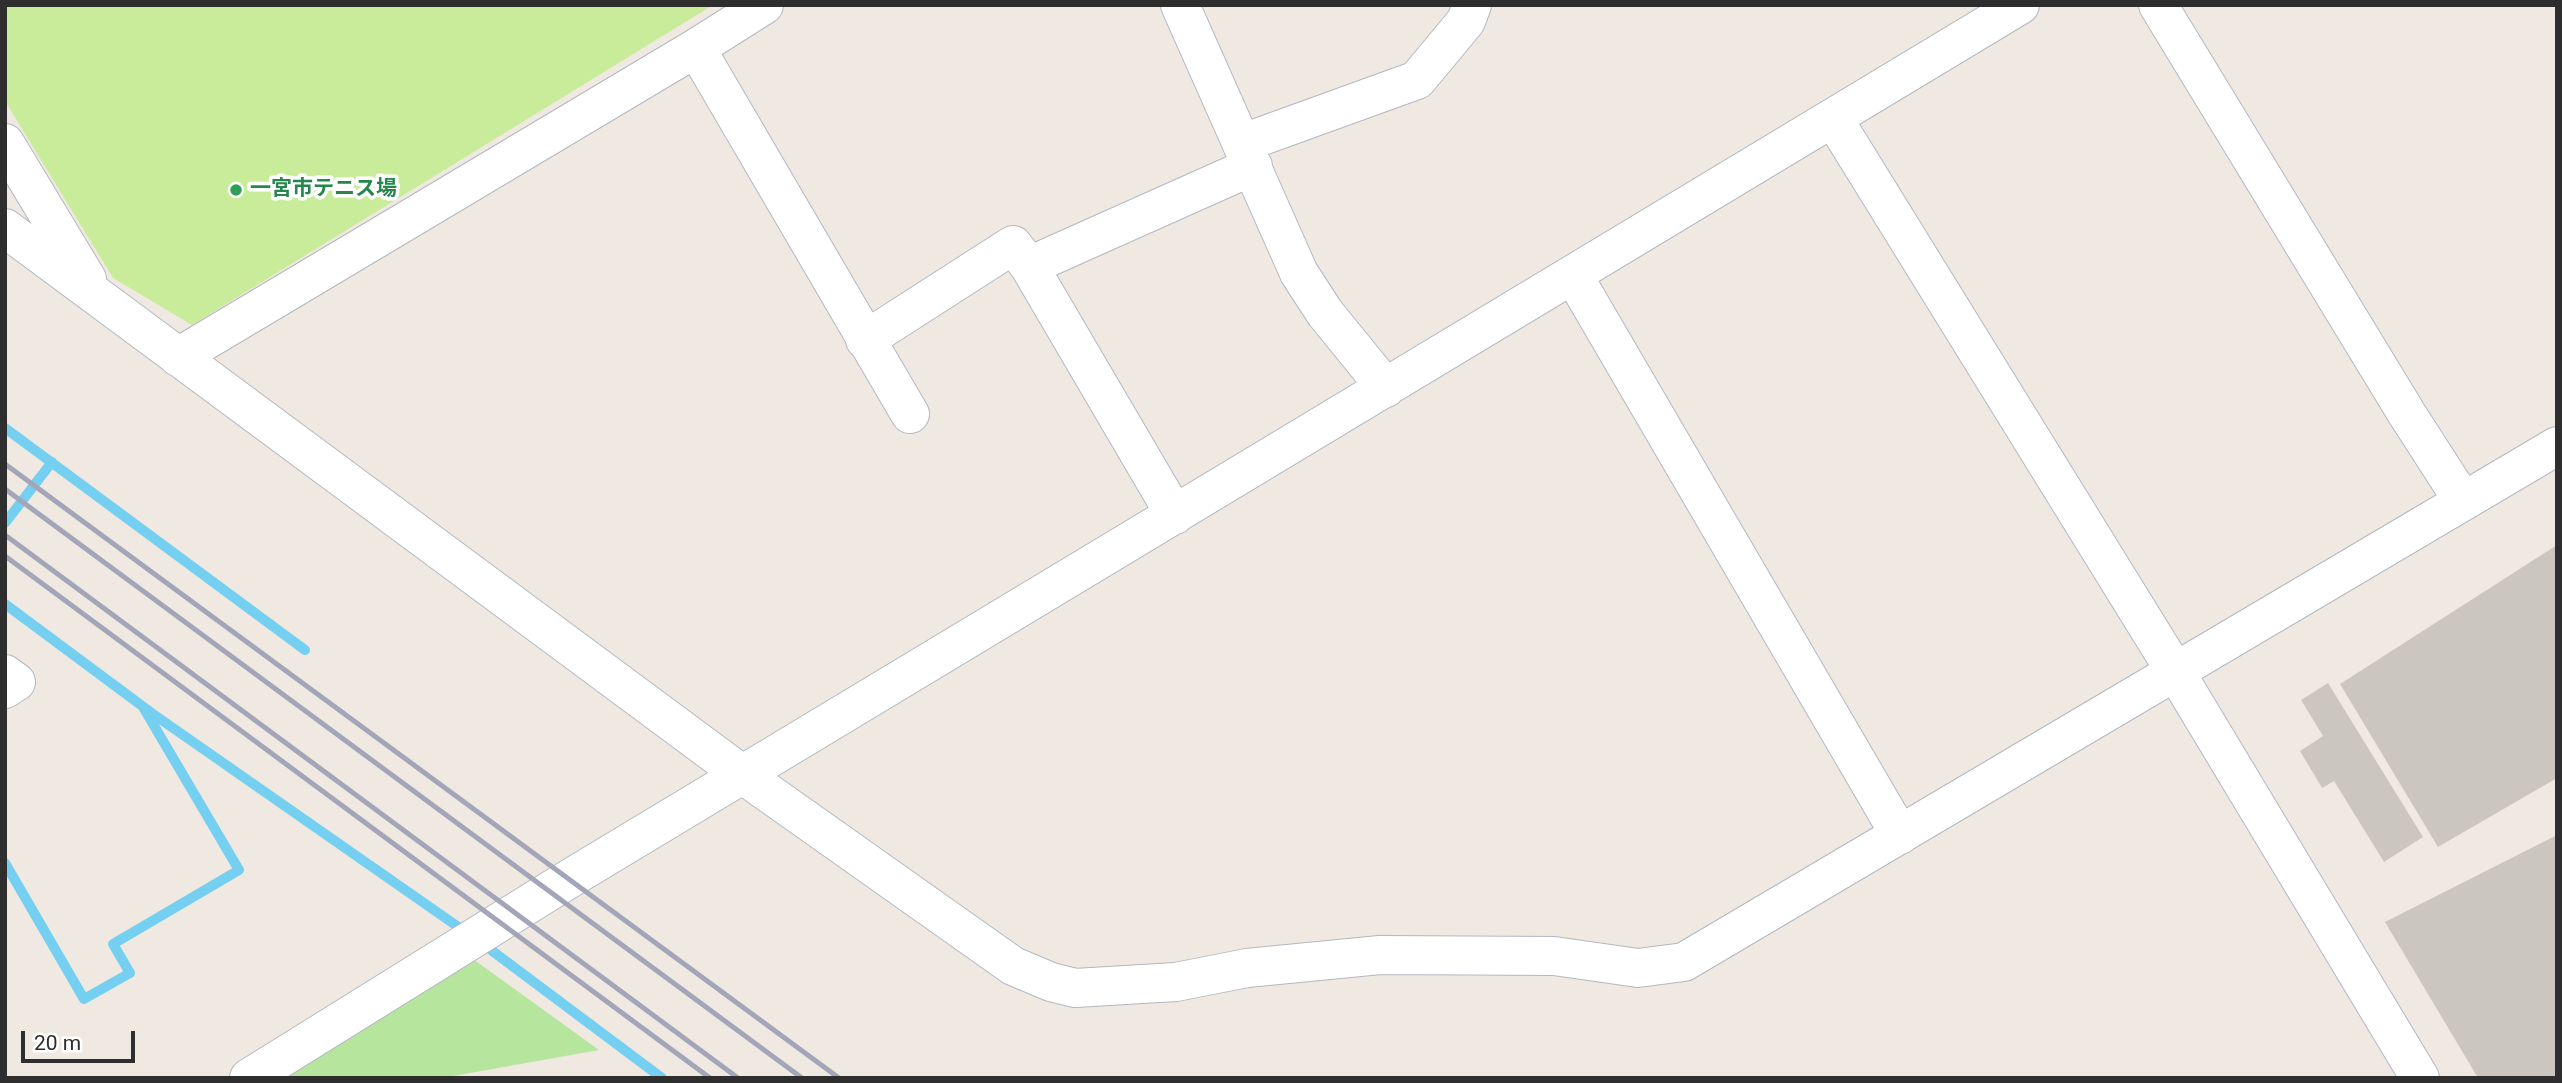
<!DOCTYPE html>
<meta charset="utf-8">
<style>
body{margin:0}
#map{position:relative;width:2562px;height:1083px;overflow:hidden;background:#efe9e1;font-family:Roboto,sans-serif}
canvas{display:block}
.frame{position:absolute;inset:0;border:7px solid #2e2e2e;pointer-events:none}
.scale{position:absolute;left:21px;top:1031px;width:114px;height:32px;box-sizing:border-box;border:4px solid #2e2e2e;border-top:0;padding-left:9px;font-size:21px;line-height:24px;white-space:nowrap;color:#2e2e2e;-webkit-text-stroke:5px #fff;paint-order:stroke}
</style>
<div id="map">
<canvas width="2562" height="1083"></canvas>
<div class="frame"></div>
<div class="scale">20 m</div>
</div>
<script>
const ctx = document.querySelector('canvas').getContext('2d');
ctx.lineJoin = 'round';
function fillPath(path, color) {
  ctx.fillStyle = color;
  ctx.fill(path, 'evenodd');
}
function shape(rows) {
  const path = new Path2D();
  for (const r of rows) {
    path.moveTo(r[0], r[1]);
    for (let i = 2; i < r.length; i += 2) path.lineTo(r[i], r[i + 1]);
  }
  return path;
}
function stroke(path, color, width, dash) {
  ctx.strokeStyle = color;
  ctx.lineWidth = width;
  ctx.lineCap = dash ? 'butt' : 'round';
  ctx.setLineDash(dash || []);
  ctx.stroke(path);
}
function label(font, color, halo, rows, align = 'center') {
  ctx.font = font + ' Roboto,"Noto Sans JP",sans-serif';
  ctx.lineWidth = 7;
  ctx.setLineDash([]);
  ctx.textBaseline = 'middle';
  ctx.strokeStyle = halo;
  ctx.fillStyle = color;
  for (const [text, x, y, turn = 0] of rows) {
    ctx.save();
    ctx.translate(x, y);
    ctx.rotate((+turn || 0) * Math.PI / 180);
    ctx.textAlign = isNaN(turn) ? turn : align;
    if (halo) ctx.strokeText(text, 0, 0);
    ctx.fillText(text, 0, 0);
    ctx.restore();
  }
}
const green = shape([
 [473,959,599,1050,442,1078,273,1078]
]);
const pitch = shape([
 [5,5,713,5,192,325,113,278,5,101]
]);
const stream = shape([
 [5,428,305,650],
 [5,523,52,462],
 [5,604,153,714,467,933],
 [5,863,84,999,130,973,113,944,239,870,143,707],
 [483,944,662,1078]
]);
const building = shape([
 [2557,545,2557,778,2438,847,2340,684],
 [2328,683,2423,837,2384,862,2334,781,2322,788,2300,751,2323,736,2301,700],
 [2557,835,2557,1078,2478,1078,2385,922]
]);
const minor = shape([
 [1180,5,1299,273,1325,313,1386,388],
 [2158,5,2407,414,2463,501],
 [696,48,910,414],
 [1833,118,2175,671,2420,1078],
 [5,143,87,279],
 [1243,143,1417,80,1466,21,1472,5],
 [5,228,743,775,1013,966,1051,982,1075,988,1176,982,1247,968,1380,955,1554,956,1638,968,1684,962,2557,446],
 [1029,266,1253,166],
 [1573,275,1900,835],
 [865,340,1013,245,1029,266,1175,515],
 [178,357,696,48,764,5],
 [5,674,16,682,5,689],
 [249,1078,569,879,2020,5]
]);
const rail = shape([
 [5,464,839,1078],
 [5,489,802,1078],
 [5,535,738,1078],
 [5,556,710,1078]
]);
const markers = [
 [236,190,7,"#2e9e5b"]
];
const leisureNames = [
 ["一宮市テニス場",250,190]
];
fillPath(green, '#b6e59e');
fillPath(pitch, '#c9ec9a');
stroke(stream, '#75cff0', 10);
fillPath(building, '#cbc7bf');
stroke(minor, '#b4b7c1', 40);
stroke(minor, '#fff', 38);
stroke(rail, '#a3a6b8', 5);
for (const [x, y, r, color] of markers) {
  const dot = new Path2D();
  dot.arc(x, y, r, 0, 2 * Math.PI);
  ctx.fillStyle = color;
  ctx.fill(dot);
  stroke(dot, '#fff', 2.5);
}
label('bold 21px', '#27864d', '#fff', leisureNames, 'left');
</script>
